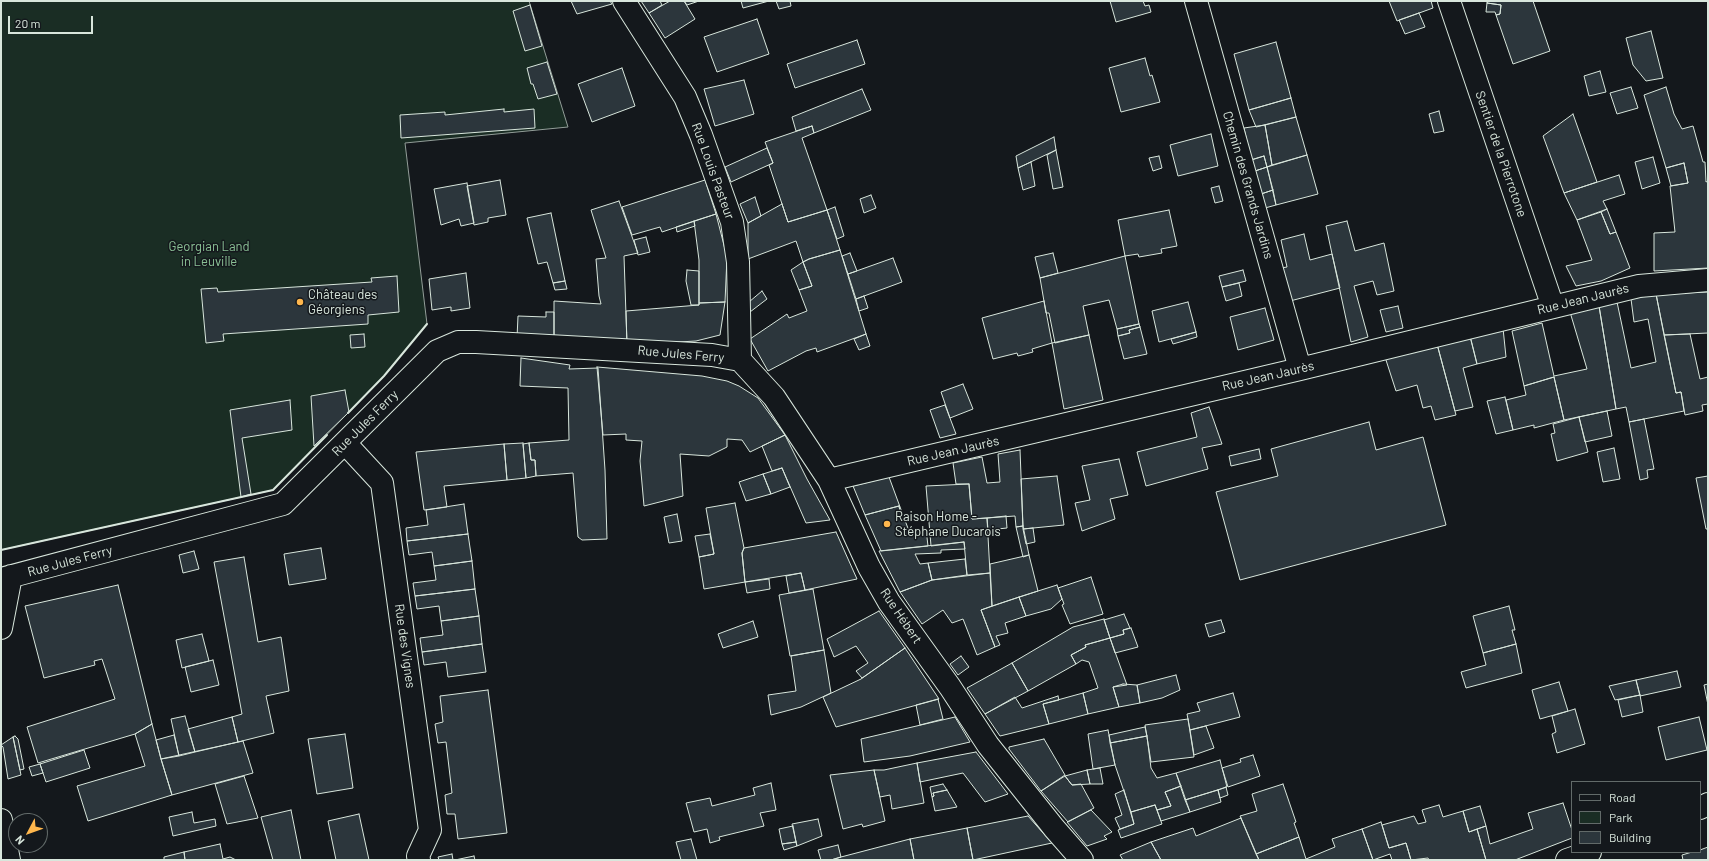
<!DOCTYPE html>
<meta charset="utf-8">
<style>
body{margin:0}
#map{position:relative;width:1709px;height:861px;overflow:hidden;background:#14181c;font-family:Barlow,sans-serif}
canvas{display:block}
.frame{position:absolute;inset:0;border:2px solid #d8e6dc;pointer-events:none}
.legend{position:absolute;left:1571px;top:781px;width:130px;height:72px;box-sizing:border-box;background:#14181c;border:1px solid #626a69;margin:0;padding:5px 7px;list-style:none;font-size:12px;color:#d8e6dc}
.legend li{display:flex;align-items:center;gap:8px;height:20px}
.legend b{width:20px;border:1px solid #626a69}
.north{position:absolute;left:8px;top:813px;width:40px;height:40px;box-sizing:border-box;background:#14181c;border:1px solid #626a69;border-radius:50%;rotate:229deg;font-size:11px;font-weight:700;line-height:16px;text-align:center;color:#d8e6dc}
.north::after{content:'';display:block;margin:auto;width:14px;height:18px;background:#ffb74d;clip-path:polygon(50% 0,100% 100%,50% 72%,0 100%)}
.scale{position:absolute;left:8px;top:16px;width:85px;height:18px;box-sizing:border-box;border:2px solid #d8e6dc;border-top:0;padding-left:5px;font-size:12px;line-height:14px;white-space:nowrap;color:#d8e6dc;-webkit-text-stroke:3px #14181c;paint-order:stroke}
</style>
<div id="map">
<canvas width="1709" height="861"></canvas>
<div class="frame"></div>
<ul class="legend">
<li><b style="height:5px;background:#14181c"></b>Road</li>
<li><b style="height:11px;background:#1a2d24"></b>Park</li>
<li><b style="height:11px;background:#2c363c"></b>Building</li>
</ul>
<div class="north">N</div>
<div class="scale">20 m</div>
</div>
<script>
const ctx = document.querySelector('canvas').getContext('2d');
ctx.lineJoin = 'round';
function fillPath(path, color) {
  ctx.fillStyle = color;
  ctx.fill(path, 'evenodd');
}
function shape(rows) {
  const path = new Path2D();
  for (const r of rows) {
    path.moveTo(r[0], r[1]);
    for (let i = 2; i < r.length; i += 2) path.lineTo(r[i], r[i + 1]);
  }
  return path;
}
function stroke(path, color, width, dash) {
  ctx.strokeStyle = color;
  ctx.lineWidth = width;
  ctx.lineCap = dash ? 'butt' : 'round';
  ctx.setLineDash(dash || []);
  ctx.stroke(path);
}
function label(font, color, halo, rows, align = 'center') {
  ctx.font = font + ' Barlow,sans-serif';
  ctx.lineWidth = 3;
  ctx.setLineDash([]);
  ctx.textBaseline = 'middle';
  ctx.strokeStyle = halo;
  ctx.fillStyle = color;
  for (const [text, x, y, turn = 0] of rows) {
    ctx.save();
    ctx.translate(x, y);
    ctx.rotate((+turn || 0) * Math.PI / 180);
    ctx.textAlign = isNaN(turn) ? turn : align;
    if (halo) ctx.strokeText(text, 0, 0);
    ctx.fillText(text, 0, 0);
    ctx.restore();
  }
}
const green = shape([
 [1,1,529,1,568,127,405,143,427,324,384,376,273,490,1,550,1,1]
]);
const building = shape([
 [571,1,610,1,612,4,577,14,571,1],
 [641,1,660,1,662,5,649,13,641,1],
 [670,1,684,1,695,19,665,38,649,13,670,1],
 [684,1,699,1,687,5,684,1],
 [741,1,769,1,743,8,741,1],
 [776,1,790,1,791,6,779,9,776,1],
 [1110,1,1143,1,1145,6,1149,5,1151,12,1116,22,1110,1],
 [1389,1,1431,1,1433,8,1397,21,1389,1],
 [1488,1,1533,1,1550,51,1513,64,1496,15,1500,14,1501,5,1487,3,1488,1],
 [1487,3,1501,5,1500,14,1496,15,1495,12,1486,12,1487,3],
 [530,5,542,46,525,51,513,11,530,5],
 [1419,13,1425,27,1405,34,1399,20,1419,13],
 [757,19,769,54,717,72,704,37,757,19],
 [1651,31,1663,78,1646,81,1633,65,1626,38,1651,31],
 [857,40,865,64,795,88,787,64,857,40],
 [1276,42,1291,98,1249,110,1234,54,1276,42],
 [1145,58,1150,76,1152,75,1160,102,1121,112,1109,68,1145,58],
 [547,62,557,94,538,99,533,84,531,84,527,68,547,62],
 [622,68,635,106,592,122,578,84,622,68],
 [1600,71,1606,92,1589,96,1584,76,1600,71],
 [744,80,754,114,715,126,704,89,744,80],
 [1631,87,1638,108,1617,114,1610,93,1631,87],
 [1666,87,1674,114,1682,129,1693,126,1703,162,1705,162,1706,182,1708,181,1708,268,1654,271,1654,233,1675,232,1670,186,1688,183,1684,163,1666,168,1644,95,1666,87],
 [862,89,871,110,814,133,812,126,796,131,792,117,862,89],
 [1291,98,1296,117,1256,127,1249,110,1291,98],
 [504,109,504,112,534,109,535,128,401,138,400,115,445,112,445,115,504,109],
 [1439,111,1444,131,1434,133,1429,114,1439,111],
 [1573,114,1597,182,1564,193,1543,136,1573,114],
 [1296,117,1307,155,1272,165,1265,125,1296,117],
 [1265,125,1272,165,1267,167,1264,156,1251,160,1244,128,1265,125],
 [812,126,814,133,802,138,827,210,788,222,769,165,773,163,765,142,812,126],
 [1211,134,1218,166,1178,176,1170,145,1211,134],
 [1054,137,1056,150,1018,168,1016,156,1054,137],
 [767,148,773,163,731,182,725,167,767,148],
 [1056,150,1063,187,1053,189,1047,155,1056,150],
 [1307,155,1318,194,1276,205,1267,167,1307,155],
 [1159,156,1162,168,1153,171,1149,158,1159,156],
 [1264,156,1267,167,1255,171,1251,160,1264,156],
 [1653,157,1660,183,1642,189,1635,162,1653,157],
 [1031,162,1035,186,1023,190,1018,168,1031,162],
 [1684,163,1688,183,1671,186,1666,168,1684,163],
 [1267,167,1273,190,1261,194,1255,171,1267,167],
 [1619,175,1625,194,1603,201,1607,209,1577,220,1564,193,1619,175],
 [500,180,506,215,488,218,488,222,474,225,467,186,500,180],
 [705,180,716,214,662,232,660,227,632,235,622,207,705,180],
 [467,183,474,223,461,226,459,219,441,225,434,189,467,183],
 [1219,186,1223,201,1215,203,1211,188,1219,186],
 [1273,190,1276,205,1265,208,1261,194,1273,190],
 [871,195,876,208,864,213,860,199,871,195],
 [755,197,761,216,748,223,740,204,755,197],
 [619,201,638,253,624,256,627,345,554,341,554,301,601,304,599,296,596,259,606,258,591,210,619,201],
 [782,204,788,222,827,210,840,250,809,259,803,262,796,241,748,259,748,223,782,204],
 [835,207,844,236,837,239,827,210,835,207],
 [1607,209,1616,232,1610,234,1601,212,1607,209],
 [1169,210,1177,246,1161,249,1162,253,1139,257,1138,254,1125,256,1118,220,1169,210],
 [1601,212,1610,234,1616,232,1630,268,1601,281,1576,286,1566,266,1592,260,1577,220,1601,212],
 [551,213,565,281,553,283,547,262,538,264,527,218,551,213],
 [716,214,727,257,725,302,699,303,699,260,694,221,716,214],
 [694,221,695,226,677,232,676,227,694,221],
 [1347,221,1355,251,1384,243,1394,291,1377,295,1373,281,1354,286,1368,337,1351,342,1326,226,1347,221],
 [1304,234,1310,260,1332,254,1340,288,1290,301,1281,268,1287,267,1281,240,1304,234],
 [646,237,650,252,638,255,634,240,646,237],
 [840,250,866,334,817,352,816,348,806,351,768,371,750,339,787,314,789,318,807,311,799,290,812,286,803,262,809,259,840,250],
 [850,253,857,271,848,274,842,256,850,253],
 [1053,253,1058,273,1040,278,1035,257,1053,253],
 [1125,256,1139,324,1117,329,1109,300,1083,306,1089,335,1055,343,1049,313,1046,313,1040,278,1125,256],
 [893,258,902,282,856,299,848,274,893,258],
 [803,262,812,286,799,290,791,270,803,262],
 [687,270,699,271,699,305,691,305,686,281,687,270],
 [1243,270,1246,281,1222,287,1219,276,1243,270],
 [466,273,470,308,451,311,451,307,432,310,429,279,466,273],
 [397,276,399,312,368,315,368,324,223,334,224,341,206,343,201,289,217,288,218,292,372,282,371,278,397,276],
 [565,281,567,289,555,290,553,283,565,281],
 [1239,283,1242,296,1226,301,1222,287,1239,283],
 [762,291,767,299,750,312,749,302,762,291],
 [1708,292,1708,333,1664,335,1656,294,1708,292],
 [1656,294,1676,393,1681,392,1684,411,1629,422,1626,407,1616,409,1599,306,1617,302,1631,368,1656,362,1648,319,1634,322,1631,299,1656,294],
 [864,296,868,308,859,311,856,299,864,296],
 [1044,301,1052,343,1032,349,1033,352,1018,356,1017,353,993,359,982,318,1044,301],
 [725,302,720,335,696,341,627,345,626,311,699,305,699,303,725,302],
 [1188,302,1196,332,1159,342,1152,311,1188,302],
 [1398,306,1403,328,1386,332,1380,310,1398,306],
 [1599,306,1616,409,1564,420,1554,377,1524,386,1512,331,1542,323,1554,376,1587,369,1570,312,1599,306],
 [1265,308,1274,340,1238,350,1230,317,1265,308],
 [546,312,554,312,554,341,517,338,518,316,546,317,546,312],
 [1139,324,1140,327,1129,330,1130,333,1118,336,1117,329,1139,324],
 [1140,327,1147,354,1124,359,1118,336,1130,333,1129,330,1140,327],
 [1503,328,1506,357,1477,364,1470,336,1503,328],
 [1196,332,1197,337,1173,344,1171,339,1196,332],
 [364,334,365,347,351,348,350,335,364,334],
 [866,334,870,346,859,350,854,339,866,334],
 [1690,334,1700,379,1708,377,1708,404,1702,405,1703,411,1685,415,1681,392,1676,393,1664,335,1690,334],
 [1089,335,1103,400,1064,409,1052,343,1089,335],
 [1470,336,1477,364,1463,368,1473,407,1455,411,1437,344,1470,336],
 [1437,344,1456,415,1435,420,1431,406,1423,408,1417,385,1396,391,1385,357,1437,344],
 [521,358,570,365,569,369,598,368,605,470,607,539,582,540,578,537,573,473,536,476,535,460,531,460,529,443,569,440,568,388,520,386,521,358],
 [597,367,702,376,727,381,739,386,758,398,785,435,750,452,742,440,727,439,727,447,709,456,680,454,683,496,644,506,640,461,642,441,626,440,626,434,603,435,597,367],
 [1554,377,1564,420,1534,428,1534,425,1513,430,1506,400,1526,395,1524,386,1554,377],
 [963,384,973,409,950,418,941,392,963,384],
 [345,390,349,412,314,446,311,396,345,390],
 [1505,397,1513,430,1496,434,1487,401,1505,397],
 [290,400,292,430,242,438,251,494,241,497,230,410,290,400],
 [945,405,956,434,940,438,930,410,945,405],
 [1209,407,1222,444,1202,448,1208,469,1146,486,1137,452,1197,437,1191,413,1209,407],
 [1607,411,1612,436,1585,442,1579,417,1607,411],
 [1579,417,1588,452,1557,461,1551,434,1555,433,1553,424,1579,417],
 [1644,419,1654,469,1647,470,1648,478,1640,480,1629,422,1644,419],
 [1369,422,1376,450,1423,437,1446,525,1240,580,1216,492,1278,476,1271,449,1369,422],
 [785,435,807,479,830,520,806,523,782,468,772,471,762,446,785,435],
 [523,443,526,478,507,480,504,444,523,443],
 [529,443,531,460,535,460,536,476,526,478,523,444,529,443],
 [504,444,507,480,444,486,447,507,424,510,416,452,504,444],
 [1614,448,1620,479,1603,482,1597,452,1614,448],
 [1259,449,1261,459,1231,466,1229,456,1259,449],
 [1020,450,1023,526,1016,527,1015,516,972,519,969,484,956,484,953,463,982,457,987,483,1000,482,998,454,1020,450],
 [1119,459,1128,495,1110,499,1115,519,1082,531,1075,503,1090,500,1082,466,1119,459],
 [782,468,790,487,771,494,763,474,782,468],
 [763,474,771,494,746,501,739,482,763,474],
 [1057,476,1064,525,1023,529,1021,479,1057,476],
 [1708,476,1708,529,1706,529,1696,478,1708,476],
 [889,477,903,515,901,515,899,506,865,515,853,486,889,477],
 [969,484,972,519,987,518,990,573,967,575,964,542,931,546,926,486,969,484],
 [735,503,744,548,742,553,745,582,704,589,699,557,714,554,706,508,735,503],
 [464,504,468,534,407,541,406,528,428,525,426,510,464,504],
 [899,506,901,515,903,515,909,531,926,529,928,546,881,551,865,515,899,506],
 [677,514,682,541,669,543,664,517,677,514],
 [1006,516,1007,528,988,530,987,518,1006,516],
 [1023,526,1029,555,1023,557,1016,527,1023,526],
 [1033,528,1035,542,1026,544,1023,529,1033,528],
 [836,532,857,579,805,590,801,573,745,582,742,553,744,548,836,532],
 [468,534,472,561,434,566,432,552,409,555,407,541,468,534],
 [710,534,714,554,699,557,695,536,710,534],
 [964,542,965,549,941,550,941,553,915,554,920,564,928,563,932,580,900,592,879,551,964,542],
 [321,548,326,579,289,585,284,554,321,548],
 [194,551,199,569,183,573,179,555,194,551],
 [1029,555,1038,591,992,606,990,564,1029,555],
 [244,557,258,642,281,637,289,691,266,696,274,733,238,742,232,717,242,714,214,562,244,557],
 [965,559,967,575,932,580,928,563,965,559],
 [472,561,475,589,415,596,413,583,436,580,434,566,472,561],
 [801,573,805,590,789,593,786,576,801,573],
 [990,573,992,606,981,610,995,647,977,655,963,619,952,623,943,610,922,624,900,592,932,580,990,573],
 [1091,577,1103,614,1070,624,1062,605,1064,604,1058,588,1091,577],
 [769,579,770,589,747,593,745,582,769,579],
 [118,585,152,724,135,734,38,763,27,727,115,699,102,659,94,661,95,665,44,678,25,606,118,585],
 [1057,585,1062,599,1051,609,1026,616,1019,597,1057,585],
 [475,589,479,616,441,621,439,606,417,609,415,596,475,589],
 [813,589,824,650,790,656,779,595,813,589],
 [1019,597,1026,616,1005,623,1008,633,996,636,1000,645,995,647,981,610,1019,597],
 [1509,606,1515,630,1512,630,1516,644,1483,653,1473,616,1509,606],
 [879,611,905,648,862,678,856,671,868,663,856,646,834,657,827,639,879,611],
 [1124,614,1130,628,1123,630,1124,634,1110,638,1104,620,1124,614],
 [479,616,482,644,422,652,420,638,443,635,441,621,479,616],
 [1104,619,1110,638,1085,645,1086,647,1071,655,1076,664,1028,691,1012,663,1073,627,1104,619],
 [1221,620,1225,632,1209,637,1205,624,1221,620],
 [753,621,758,637,723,648,718,634,753,621],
 [1131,628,1138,647,1115,653,1110,638,1124,634,1123,630,1131,628],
 [202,634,209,661,182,668,176,640,202,634],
 [1110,638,1127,685,1113,687,1119,707,1088,714,1083,693,1098,688,1089,662,1082,660,1076,664,1071,655,1086,647,1085,645,1110,638],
 [482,644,486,672,448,677,446,662,424,665,422,652,482,644],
 [1516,644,1522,673,1466,688,1461,672,1486,665,1483,653,1516,644],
 [905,648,939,699,836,727,823,697,861,679,905,648],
 [824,650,831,693,801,707,771,715,768,695,796,691,791,656,824,650],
 [961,656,969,667,958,675,950,664,961,656],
 [213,660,219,685,191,692,185,667,213,660],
 [1012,663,1028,691,985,714,967,688,1012,663],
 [1677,671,1681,687,1640,696,1636,680,1677,671],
 [1176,675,1180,690,1162,698,1140,703,1137,685,1176,675],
 [1636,680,1640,695,1615,700,1609,686,1636,680],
 [1559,682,1568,711,1540,719,1532,690,1559,682],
 [1123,684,1137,685,1140,703,1119,707,1113,687,1123,684],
 [1708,684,1708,705,1704,685,1708,684],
 [488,690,507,833,458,839,455,814,447,814,445,795,452,793,446,742,438,743,435,724,443,722,440,696,488,690],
 [1083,693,1088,714,1049,724,1043,704,1083,693],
 [1233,693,1240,717,1190,730,1187,714,1200,711,1197,703,1233,693],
 [1640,695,1643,712,1622,717,1618,700,1640,695],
 [1058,696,1059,700,1043,704,1049,724,1000,736,985,714,1015,697,1022,708,1058,696],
 [938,699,943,719,920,725,916,705,938,699],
 [1575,709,1585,744,1557,753,1552,734,1556,732,1552,716,1575,709],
 [185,716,195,752,179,756,171,719,185,716],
 [232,717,238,742,195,752,188,729,232,717],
 [955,717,970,742,910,756,864,762,861,739,955,717],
 [1699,717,1707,750,1666,760,1658,727,1699,717],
 [1188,719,1194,757,1151,762,1145,725,1188,719],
 [152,724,161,759,172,795,88,821,77,786,145,766,135,734,152,724],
 [1206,726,1214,748,1194,755,1190,730,1206,726],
 [1145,727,1147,736,1110,743,1109,735,1145,727],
 [1108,730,1115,765,1093,769,1088,734,1108,730],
 [345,734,353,788,317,794,308,739,345,734],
 [174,735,179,756,161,759,156,740,174,735],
 [15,736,18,739,24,769,20,770,13,737,15,736],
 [1147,736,1151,768,1157,778,1176,773,1181,786,1165,792,1171,806,1157,810,1155,805,1131,812,1115,765,1110,743,1147,736],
 [13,737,21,775,8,779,3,747,1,745,13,737],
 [1044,739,1065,775,1041,791,1009,749,1009,747,1044,739],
 [243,741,253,773,172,795,161,759,243,741],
 [84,750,90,768,46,782,40,764,84,750],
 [976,752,1008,794,985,802,963,773,920,782,917,763,976,752],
 [1253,755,1260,776,1228,787,1222,768,1241,762,1240,759,1253,755],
 [1220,760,1227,787,1185,800,1176,773,1220,760],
 [917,763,924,803,892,809,890,795,880,797,874,770,884,770,917,763],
 [40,764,43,773,32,776,29,767,40,764],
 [1100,768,1103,784,1090,784,1087,770,1100,768],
 [874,770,885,821,863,827,862,824,843,829,830,775,874,770],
 [1087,770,1090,784,1072,785,1065,776,1087,770],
 [244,776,258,818,227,824,215,784,244,776],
 [1065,776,1072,785,1081,784,1094,808,1068,822,1041,791,1065,776],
 [771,783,776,810,760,813,764,826,719,837,720,840,710,843,707,829,694,832,686,803,710,798,712,806,755,795,753,788,771,783],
 [943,784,947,790,933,793,934,796,932,797,930,787,943,784],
 [1283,784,1296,822,1294,823,1299,837,1256,854,1240,816,1257,811,1252,794,1283,784],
 [1181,786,1190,812,1161,821,1157,810,1171,806,1165,792,1181,786],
 [1226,787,1228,795,1220,798,1218,790,1226,787],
 [947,790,957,807,935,811,932,797,934,796,933,793,947,790],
 [1124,790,1134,824,1120,829,1115,818,1122,815,1115,794,1124,790],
 [1218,790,1221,802,1190,812,1185,800,1218,790],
 [1563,803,1572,830,1572,838,1515,860,1486,860,1477,829,1486,826,1490,844,1533,829,1528,813,1563,803],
 [1155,805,1162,824,1121,838,1118,830,1134,824,1131,812,1155,805],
 [1439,805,1443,817,1463,811,1469,832,1477,829,1486,860,1429,860,1428,858,1411,860,1406,843,1389,848,1382,825,1414,816,1418,824,1426,822,1422,810,1439,805],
 [1480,806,1486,826,1469,832,1463,811,1480,806],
 [291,810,301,860,273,860,261,817,291,810],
 [1091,810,1112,832,1104,836,1107,839,1087,846,1067,822,1091,810],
 [192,812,194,823,215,819,216,826,173,836,169,817,192,812],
 [359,814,369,860,336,860,328,821,359,814],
 [1028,816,1052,843,973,860,967,828,1028,816],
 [1241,818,1259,860,1161,860,1151,842,1193,828,1196,836,1241,818],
 [818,819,822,836,797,846,792,824,818,819],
 [1381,822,1389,848,1406,843,1411,860,1392,860,1390,854,1373,860,1362,829,1381,822],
 [793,826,796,842,782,844,779,829,793,826],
 [967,828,973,860,914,860,910,839,967,828],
 [1362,829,1373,860,1259,860,1256,854,1299,837,1306,859,1335,847,1332,839,1362,829],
 [691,839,697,860,681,860,676,842,691,839],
 [910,839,914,860,831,860,841,857,910,839],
 [796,842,797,846,784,850,782,844,796,842],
 [1151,842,1161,860,1123,860,1120,855,1151,842],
 [220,844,223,859,230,857,236,860,185,860,184,852,220,844],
 [838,845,841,857,831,860,821,860,818,850,838,845],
 [1708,847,1708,860,1683,860,1682,855,1692,852,1700,852,1700,850,1708,847],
 [184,852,185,860,164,860,164,857,184,852],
 [452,854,453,860,439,860,438,857,452,854],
 [474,856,475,860,455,860,474,856]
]);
const minor = shape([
 [624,1,685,97,701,135,732,222,738,262,740,360],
 [1196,1,1300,369],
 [1449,1,1553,307],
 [740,360,774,397,829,480,869,567,889,602,950,687,988,745,1054,828,1082,860],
 [345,443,382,483,430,830,418,856,419,860],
 [829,480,1300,369,1639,286,1708,280],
 [1,579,283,504,437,351,458,342,476,342,712,355,740,360],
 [1,628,11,576],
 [1700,808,1708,804],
 [1,820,9,860],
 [1567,860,1590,852]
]);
const wall = shape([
 [348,413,384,376,427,324],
 [1,550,273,490,327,435]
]);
const markers = [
 [300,302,4,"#ffb74d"],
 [887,524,4,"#ffb74d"]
];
const streetNames = [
 ["Sentier de la Pierrotone",1501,154,71],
 ["Rue Louis Pasteur",713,171,70],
 ["Chemin des Grands Jardins",1248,185,74],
 ["Rue Jean Jaurès",1583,299,-14],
 ["Rue Jules Ferry",681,354,5],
 ["Rue Jean Jaurès",1268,376,-13],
 ["Rue Jules Ferry",365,423,-45],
 ["Rue Jean Jaurès",953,451,-13],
 ["Rue Jules Ferry",70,561,-15],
 ["Rue Hébert",901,616,56],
 ["Rue des Vignes",405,646,82]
];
const parkNames = [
 ["Georgian Land",209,247],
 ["in Leuville",209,262]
];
const poiNames = [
 ["Château des",308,295],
 ["Géorgiens",308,310],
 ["Raison Home -",895,517],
 ["Stéphane Ducarois",895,532]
];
fillPath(green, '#1a2d24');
stroke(green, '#939e99', 1);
fillPath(building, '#2c363c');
stroke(building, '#d8e6dc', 1);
stroke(minor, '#d8e6dc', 24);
stroke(minor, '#14181c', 22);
stroke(wall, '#d8e6dc', 2);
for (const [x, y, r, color] of markers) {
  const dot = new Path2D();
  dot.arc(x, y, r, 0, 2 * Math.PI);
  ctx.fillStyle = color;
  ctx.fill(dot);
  stroke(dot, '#14181c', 1.5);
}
label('13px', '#d8e6dc', '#14181c', streetNames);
label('13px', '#8ac095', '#14181c', parkNames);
label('13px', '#d8e6dc', '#14181c', poiNames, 'left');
</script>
